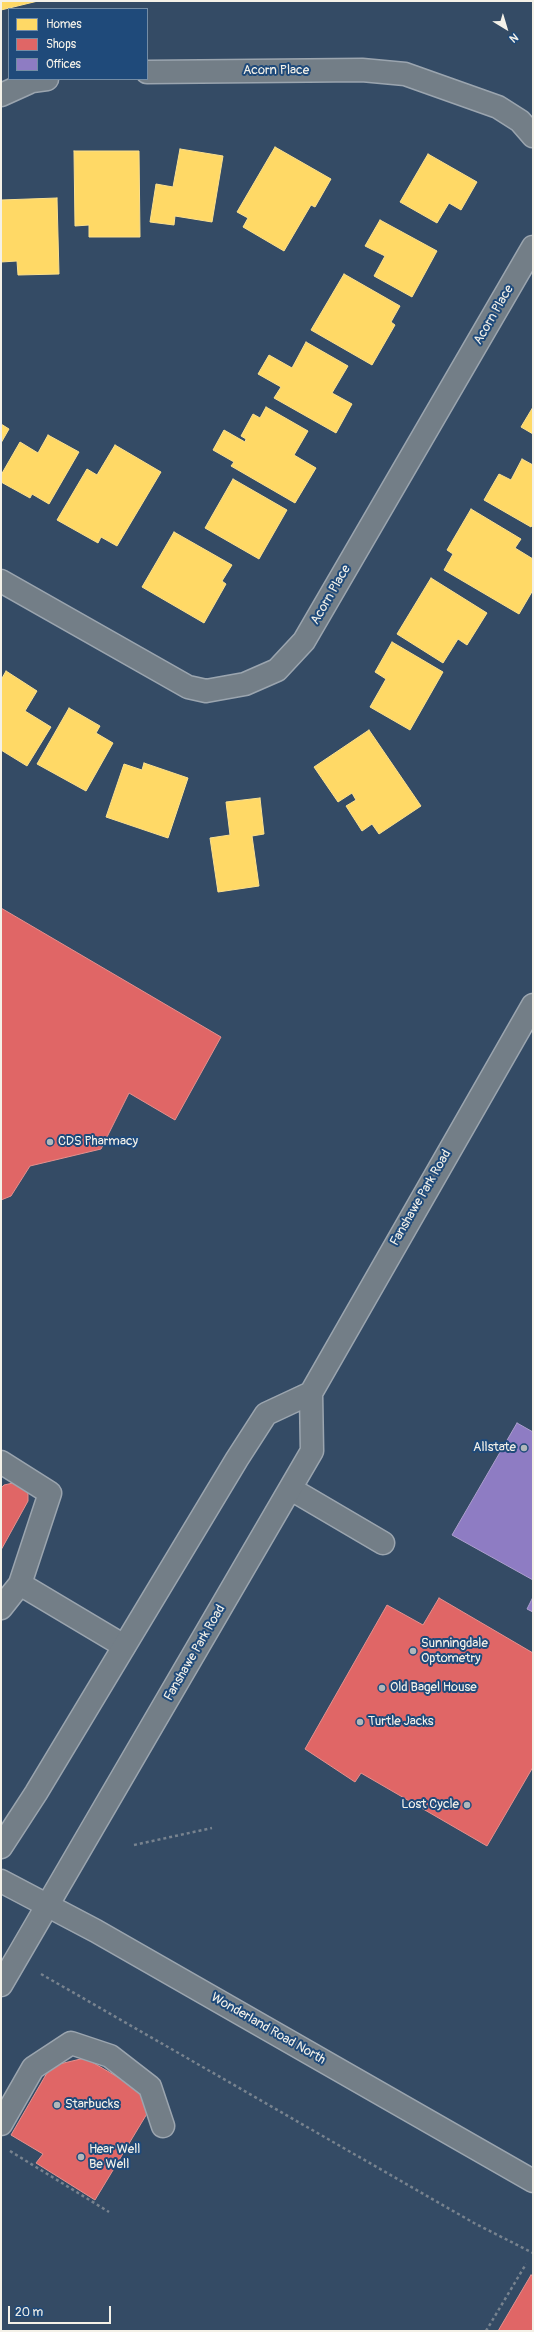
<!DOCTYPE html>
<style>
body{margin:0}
#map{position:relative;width:534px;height:2332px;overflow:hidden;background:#344b65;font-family:Pangolin,sans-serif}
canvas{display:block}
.frame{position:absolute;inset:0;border:2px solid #f4f1e8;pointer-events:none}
.legend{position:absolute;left:8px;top:8px;width:140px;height:72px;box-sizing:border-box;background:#1f4a7a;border:1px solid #748da6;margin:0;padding:5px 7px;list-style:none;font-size:12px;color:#f4f1e8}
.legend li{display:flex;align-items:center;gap:8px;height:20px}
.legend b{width:20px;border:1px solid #748da6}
.north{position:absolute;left:486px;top:8px;width:40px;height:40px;-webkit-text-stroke:3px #1f4a7a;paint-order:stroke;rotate:142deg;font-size:11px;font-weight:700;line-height:16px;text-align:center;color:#f4f1e8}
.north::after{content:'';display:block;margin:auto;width:14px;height:18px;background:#f4f1e8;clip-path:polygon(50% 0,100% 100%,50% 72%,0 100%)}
.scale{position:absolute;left:8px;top:2306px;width:103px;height:18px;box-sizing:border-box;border:2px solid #f4f1e8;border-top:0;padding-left:5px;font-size:12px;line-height:14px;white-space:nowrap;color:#f4f1e8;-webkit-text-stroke:3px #1f4a7a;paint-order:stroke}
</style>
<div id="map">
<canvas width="534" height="2332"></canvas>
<div class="frame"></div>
<ul class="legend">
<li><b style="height:11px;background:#ffd966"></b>Homes</li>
<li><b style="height:11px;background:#e06666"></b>Shops</li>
<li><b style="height:11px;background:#8e7cc3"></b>Offices</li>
</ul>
<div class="north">N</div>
<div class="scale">20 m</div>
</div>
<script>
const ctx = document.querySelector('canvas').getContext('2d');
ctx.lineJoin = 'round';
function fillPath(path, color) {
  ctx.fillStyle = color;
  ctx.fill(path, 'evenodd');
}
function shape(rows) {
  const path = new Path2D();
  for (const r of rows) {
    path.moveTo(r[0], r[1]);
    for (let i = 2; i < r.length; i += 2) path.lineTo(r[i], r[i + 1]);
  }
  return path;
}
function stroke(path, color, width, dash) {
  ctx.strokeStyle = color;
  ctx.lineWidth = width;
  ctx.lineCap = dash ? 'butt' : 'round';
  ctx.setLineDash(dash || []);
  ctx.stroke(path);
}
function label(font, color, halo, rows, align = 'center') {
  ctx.font = font + ' Pangolin,sans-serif';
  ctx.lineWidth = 4;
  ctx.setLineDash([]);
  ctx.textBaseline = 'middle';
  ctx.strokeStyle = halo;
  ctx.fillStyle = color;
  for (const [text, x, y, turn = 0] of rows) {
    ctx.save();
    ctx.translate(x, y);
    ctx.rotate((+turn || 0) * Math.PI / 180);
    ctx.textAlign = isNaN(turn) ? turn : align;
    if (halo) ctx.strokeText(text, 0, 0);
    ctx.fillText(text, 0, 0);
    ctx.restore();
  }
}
const homes = shape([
 [1,1,38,1,1,10,1,1],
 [275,147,331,179,315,207,311,205,284,251,243,227,248,218,237,212,275,147],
 [180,149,223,156,212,222,175,216,174,225,150,222,156,184,173,187,180,149],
 [74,151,139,151,140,237,89,237,89,225,75,226,74,151],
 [428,154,477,182,461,210,449,203,437,223,400,202,428,154],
 [57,198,59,274,18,275,17,261,1,262,1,200,57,198],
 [380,220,437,251,412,297,374,276,385,256,365,246,380,220],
 [344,274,400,306,391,322,395,325,372,365,311,330,344,274],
 [306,342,348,366,332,393,352,404,336,433,274,398,281,387,258,374,269,355,292,368,306,342],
 [266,407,308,431,294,455,316,468,295,503,231,466,234,462,213,450,224,430,245,442,246,439,241,436,253,414,260,418,266,407],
 [533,407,533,434,521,427,533,407],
 [1,424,9,429,1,443,1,424],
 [48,435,79,452,49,504,32,494,30,498,1,482,1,475,20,442,38,453,48,435],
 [115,445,161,472,117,546,101,537,98,543,57,520,87,469,97,475,115,445],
 [522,459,533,465,533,524,531,527,484,500,499,474,511,480,522,459],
 [233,479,287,510,259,559,205,528,233,479],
 [471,509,521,539,515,548,533,559,533,590,519,614,444,570,453,554,447,550,471,509],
 [174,532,232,565,222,581,226,584,204,623,142,587,174,532],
 [431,578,487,613,467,645,458,639,443,663,397,634,431,578],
 [392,642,443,672,410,730,370,707,386,679,375,672,392,642],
 [6,671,37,691,25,711,51,727,27,766,1,750,1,680,6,671],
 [69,708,100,726,96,733,113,743,86,791,37,764,69,708],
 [369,730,421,806,379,834,372,824,362,831,346,806,356,800,352,793,338,802,314,767,369,730],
 [144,763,188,778,168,838,106,817,124,764,142,770,144,763],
 [260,798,264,834,252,836,259,886,218,892,210,838,230,835,226,802,260,798]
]);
const shops = shape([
 [1,908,221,1037,175,1120,129,1093,101,1149,30,1166,11,1196,1,1200,1,908],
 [13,1483,28,1492,28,1501,1,1550,1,1488,4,1485,13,1483],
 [439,1598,533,1653,533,1767,487,1846,361,1773,355,1782,305,1749,387,1605,423,1625,439,1598],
 [85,2058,140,2090,148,2112,95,2200,36,2163,43,2154,11,2135,51,2066,85,2058],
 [531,2275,533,2276,533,2331,498,2331,531,2275]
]);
const offices = shape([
 [517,1423,533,1432,533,1580,452,1535,517,1423],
 [533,1597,533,1612,527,1609,533,1597]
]);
const path = shape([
 [134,1845,212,1828],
 [41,1974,474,2223,533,2253],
 [10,2151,109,2212],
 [486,2331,526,2264]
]);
const minor = shape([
 [147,72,362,70,405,74,498,107,520,121,533,136],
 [1,95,32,81,47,79],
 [1,581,188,687,206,691,245,684,277,670,304,641,533,247],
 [1,1462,50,1493,20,1584,1,1608],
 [291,1489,383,1543],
 [20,1584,124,1646],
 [1,2124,33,2068,71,2043,110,2056,150,2087,163,2126]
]);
const major = shape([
 [1,1847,36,1793,237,1459,266,1414,311,1393],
 [1,1881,96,1931,533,2181],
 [1,1985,312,1451,311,1393,533,1005]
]);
const markers = [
 [50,1142,4,"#b1b7ba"],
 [524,1448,4,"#b1b7ba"],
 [413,1651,4,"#b1b7ba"],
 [382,1688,4,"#b1b7ba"],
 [360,1722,4,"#b1b7ba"],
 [467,1805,4,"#b1b7ba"],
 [57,2105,4,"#b1b7ba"],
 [81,2157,4,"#b1b7ba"]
];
const streetNames = [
 ["Acorn Place",276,71],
 ["Acorn Place",494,315,-60],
 ["Acorn Place",331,595,-60],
 ["Fanshawe Park Road",421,1198,-60],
 ["Fanshawe Park Road",195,1653,-60],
 ["Wonderland Road North",268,2029,30]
];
const poiNames = [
 ["CDS Pharmacy",58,1142],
 ["Allstate",516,1448,"right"],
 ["Sunningdale",421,1644],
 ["Optometry",421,1659],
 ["Old Bagel House",390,1688],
 ["Turtle Jacks",368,1722],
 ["Lost Cycle",459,1805,"right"],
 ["Starbucks",65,2105],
 ["Hear Well",89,2150],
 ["Be Well",89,2165]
];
fillPath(homes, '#ffd966');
stroke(homes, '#fce08d', 1);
fillPath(shops, '#e06666');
stroke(shops, '#e6908d', 1);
fillPath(offices, '#8e7cc3');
stroke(offices, '#ad9fce', 1);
stroke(minor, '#9ba5af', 25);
stroke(major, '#9ba5af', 25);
stroke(path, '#78838f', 2.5, [3, 3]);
stroke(minor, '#737e87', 22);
stroke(major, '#737e87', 22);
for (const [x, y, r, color] of markers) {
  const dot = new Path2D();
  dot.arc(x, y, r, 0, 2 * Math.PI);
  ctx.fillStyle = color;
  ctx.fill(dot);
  stroke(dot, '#1f4a7a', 1.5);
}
label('13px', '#f4f1e8', '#1f4a7a', streetNames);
label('13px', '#f4f1e8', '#1f4a7a', poiNames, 'left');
</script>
